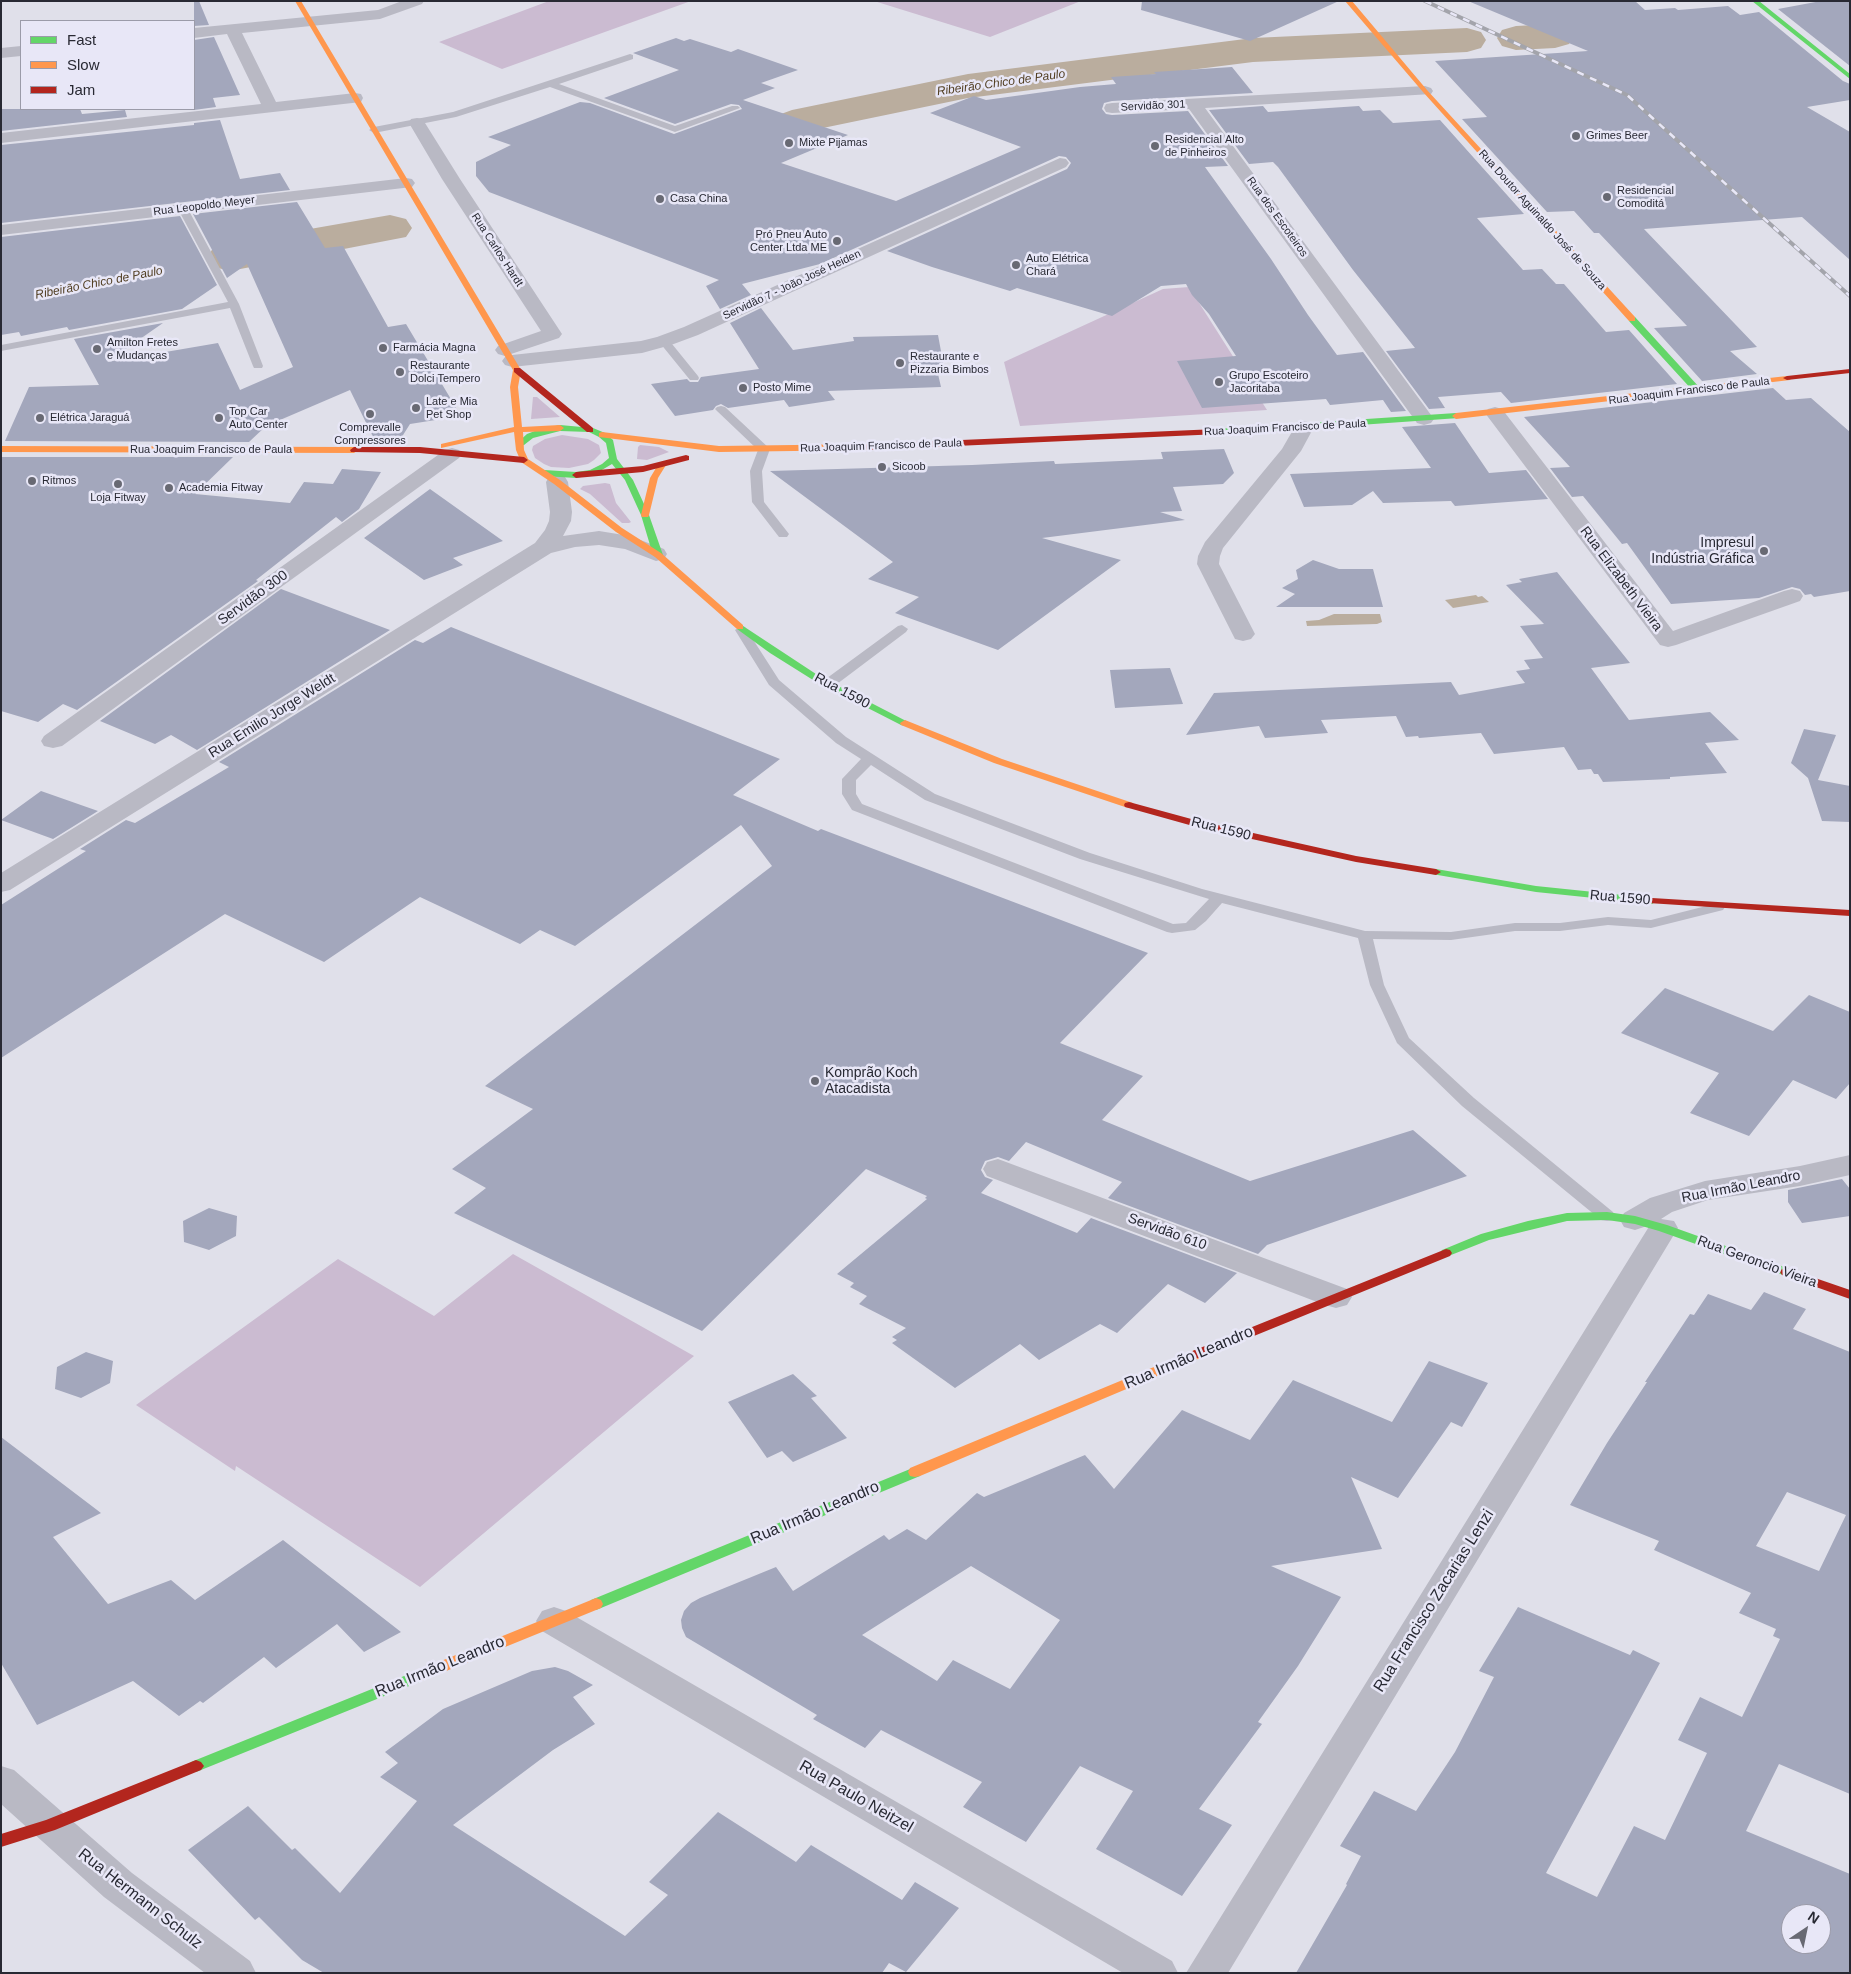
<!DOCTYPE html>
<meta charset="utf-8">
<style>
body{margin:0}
#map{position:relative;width:1851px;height:1974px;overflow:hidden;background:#e0e0ea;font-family:Helvetica,sans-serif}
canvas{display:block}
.frame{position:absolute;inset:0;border:2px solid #282933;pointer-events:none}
.legend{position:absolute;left:20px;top:20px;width:175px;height:90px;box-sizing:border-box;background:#e8e7f7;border:1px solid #9b9ba9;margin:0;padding:6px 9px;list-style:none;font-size:15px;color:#282933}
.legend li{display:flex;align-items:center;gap:10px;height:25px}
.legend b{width:25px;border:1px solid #9b9ba9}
.north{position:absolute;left:1781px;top:1904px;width:50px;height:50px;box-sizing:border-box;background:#e8e7f7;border:1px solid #9b9ba9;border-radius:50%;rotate:34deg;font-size:14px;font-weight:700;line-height:20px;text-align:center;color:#282933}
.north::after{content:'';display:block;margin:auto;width:18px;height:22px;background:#686973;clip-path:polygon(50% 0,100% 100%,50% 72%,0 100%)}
</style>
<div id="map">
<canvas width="1851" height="1974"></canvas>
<div class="frame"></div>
<ul class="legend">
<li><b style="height:6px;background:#63d668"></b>Fast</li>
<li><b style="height:6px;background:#ff974d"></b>Slow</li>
<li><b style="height:6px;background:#b3261e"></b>Jam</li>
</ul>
<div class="north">N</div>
</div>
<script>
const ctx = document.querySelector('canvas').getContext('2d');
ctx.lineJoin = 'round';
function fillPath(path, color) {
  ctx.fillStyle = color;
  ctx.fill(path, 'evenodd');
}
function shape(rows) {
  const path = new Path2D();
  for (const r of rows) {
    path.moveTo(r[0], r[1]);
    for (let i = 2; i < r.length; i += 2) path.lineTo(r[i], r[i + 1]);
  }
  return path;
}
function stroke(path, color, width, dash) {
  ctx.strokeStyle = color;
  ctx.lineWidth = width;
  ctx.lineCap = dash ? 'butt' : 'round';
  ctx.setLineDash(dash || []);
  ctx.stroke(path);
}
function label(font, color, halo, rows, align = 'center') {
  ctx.font = font + ' Helvetica,sans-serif';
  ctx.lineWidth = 5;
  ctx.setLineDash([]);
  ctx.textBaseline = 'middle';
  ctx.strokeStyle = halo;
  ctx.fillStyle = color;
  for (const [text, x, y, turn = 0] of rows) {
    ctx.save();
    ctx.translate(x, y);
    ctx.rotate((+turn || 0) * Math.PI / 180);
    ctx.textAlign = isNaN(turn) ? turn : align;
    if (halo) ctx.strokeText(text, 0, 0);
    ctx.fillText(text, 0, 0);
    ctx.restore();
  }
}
const green = shape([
 [549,1,691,1,502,69,439,42],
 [874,1,1081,1,990,37],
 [1189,287,1267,410,1020,426,1004,362,1163,289],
 [533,397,537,397,560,417,531,419],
 [562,435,588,439,599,445,601,453,594,460,588,464,569,468,551,467,544,464,535,458,532,450,533,446,545,439],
 [640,445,659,447,669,452,647,460,637,459,638,447],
 [605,483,610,484,616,503,631,522,629,523,622,523,590,494,580,489,583,486],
 [513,1254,694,1356,420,1587,236,1466,235,1471,136,1405,338,1259,434,1316]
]);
const water = shape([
 [1476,595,1478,597,1482,596,1489,602,1453,608,1445,600],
 [1334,614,1380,614,1382,622,1377,624,1307,626,1306,621,1319,620]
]);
const river = shape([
 [1555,24,1569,28,1574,36,1569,44,1555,48,1516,50,1502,46,1497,38,1502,30,1516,26,1555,24],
 [1467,28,1481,32,1486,40,1481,48,1467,52,1253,62,968,98,818,129,717,165,702,161,696,152,702,143,792,110,968,74,1253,38,1467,28],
 [390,215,406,219,412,228,406,237,230,271,214,267,207,257,214,247,230,243,390,215]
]);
const building = shape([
 [194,1,199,1,209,25,194,26],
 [1142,1,1339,1,1250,41,1141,10],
 [1468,1,1635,1,1645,10,1675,8,1678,10,1728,6,1740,15,1759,12,1843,81,1850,84,1850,100,1807,107,1850,132,1850,260,1802,217,1644,229,1757,347,1730,351,1757,374,1702,381,1654,328,1687,326,1599,233,1594,233,1574,211,1547,212,1462,119,1487,117,1435,61,1588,51],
 [1821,1,1850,1,1850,66,1778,9],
 [214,37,240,95,213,98,216,107,194,110,194,40],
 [676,38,684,41,690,39,731,52,738,49,798,70,761,83,775,88,743,100,848,135,781,163,896,201,1021,147,930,113,974,96,986,100,1080,87,1116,84,1111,77,1156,74,1154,72,1232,67,1253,93,1112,101,1104,103,1102,109,1106,114,1112,115,1188,111,1228,166,1205,167,1271,259,1308,315,1337,355,1363,352,1406,411,1391,412,1383,400,1330,405,1326,399,1202,408,1177,361,1236,356,1209,314,1192,295,1186,284,1161,286,1112,316,1017,288,1010,291,932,267,887,251,1067,169,1071,163,1066,157,1059,156,820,264,742,284,751,295,720,309,706,286,719,280,489,192,476,176,476,162,511,145,488,137,580,102,590,103,674,134,742,109,739,105,731,104,675,124,604,98,679,70,633,53],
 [1263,106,1268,112,1359,106,1363,111,1380,110,1393,123,1440,120,1524,214,1477,218,1523,270,1542,269,1556,284,1564,284,1606,332,1629,330,1677,384,1511,403,1501,392,1438,397,1445,408,1429,409,1386,351,1415,348,1353,270,1278,167,1273,162,1249,164,1209,110],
 [1,109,80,109,82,114,125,110,127,117,1,131],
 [220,120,240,179,280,173,290,190,1,223,1,145,194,125,194,123],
 [297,202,325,248,343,246,388,327,406,324,461,416,410,424,398,443,376,443,350,390,266,426,249,442,5,441,29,387,99,385,74,339,163,323,107,362,218,343,240,390,293,367,247,264,227,278,193,214],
 [180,216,217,285,182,309,69,330,67,327,21,336,19,332,1,335,1,237],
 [761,308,793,350,854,341,853,337,938,335,945,373,938,374,941,387,828,391,835,400,789,407,784,400,728,408,721,404,716,406,713,410,675,416,651,384,687,379,690,382,698,382,701,377,759,369,730,323],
 [1773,388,1786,400,1811,398,1850,432,1850,591,1814,597,1811,594,1805,595,1800,589,1792,587,1759,598,1671,604,1627,543,1622,544,1583,496,1572,497,1550,468,1570,467,1524,417],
 [1455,423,1489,473,1526,470,1548,499,1455,506,1451,501,1383,503,1373,491,1352,505,1304,507,1290,474,1431,468,1402,427],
 [1224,449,1234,473,1223,484,1173,487,1182,511,1160,512,1185,520,1042,538,1121,560,998,650,895,613,919,597,868,579,893,562,770,471,972,465,1054,461,1055,464,1163,459,1161,452],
 [1,457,233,457,195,494,290,503,304,482,333,484,342,469,381,472,359,509,342,522,336,517,256,580,258,581,77,710,63,704,38,722,1,711],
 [430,489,503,541,453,558,463,565,424,580,364,538],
 [1313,560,1339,569,1373,569,1383,607,1276,607,1295,594,1282,588,1298,579,1296,570],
 [1557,572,1630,663,1591,668,1629,720,1710,712,1739,740,1705,743,1727,773,1670,777,1670,779,1603,782,1598,774,1594,774,1591,769,1578,770,1564,747,1494,754,1481,733,1419,738,1418,736,1406,737,1396,716,1321,720,1328,733,1265,738,1259,726,1186,735,1214,693,1451,682,1459,695,1525,683,1516,671,1530,669,1524,660,1543,658,1520,626,1544,624,1506,585,1522,582,1519,579],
 [281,589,390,630,197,750,171,735,155,744,100,721],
 [451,627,780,759,733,795,818,831,821,829,1148,953,1060,1043,1143,1076,1102,1120,1250,1181,1413,1130,1467,1176,1267,1245,1258,1254,1108,1198,1122,1182,1026,1142,1009,1161,998,1157,985,1161,981,1170,985,1177,993,1180,981,1193,1077,1233,1091,1218,1237,1273,1205,1303,1168,1284,1117,1333,1100,1324,1039,1360,1020,1344,955,1388,892,1343,897,1340,892,1337,906,1328,859,1304,867,1296,850,1287,854,1283,837,1274,927,1199,925,1198,927,1196,866,1169,702,1331,454,1213,486,1188,452,1169,533,1109,485,1086,772,866,741,825,575,946,540,930,520,944,420,897,324,962,225,914,1,1058,1,905,86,851,80,849,126,820,135,823,229,767,219,762,415,640,423,643],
 [1170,668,1183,704,1115,708,1110,670],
 [1804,729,1836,735,1818,780,1850,786,1850,822,1822,821,1808,778,1791,763],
 [41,791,98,811,53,839,1,820],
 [1665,988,1773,1031,1809,995,1850,1012,1850,1083,1836,1099,1793,1080,1749,1136,1690,1113,1719,1073,1621,1033],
 [1842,1179,1850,1189,1850,1216,1802,1223,1788,1202,1788,1190],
 [209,1208,237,1216,236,1236,209,1250,184,1242,183,1221],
 [1764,1292,1806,1309,1793,1329,1850,1352,1850,1794,1779,1764,1746,1831,1850,1874,1850,1973,1296,1973,1347,1885,1346,1884,1361,1856,1340,1846,1374,1791,1416,1811,1455,1752,1494,1677,1479,1671,1518,1607,1630,1655,1633,1650,1660,1663,1546,1873,1597,1897,1634,1826,1665,1840,1707,1753,1678,1740,1700,1697,1742,1717,1780,1639,1773,1636,1776,1629,1739,1613,1751,1593,1654,1550,1659,1541,1570,1505,1607,1443,1647,1382,1645,1382,1690,1314,1694,1315,1708,1294,1751,1310],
 [1787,1492,1846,1515,1819,1571,1756,1546],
 [1791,1914,1821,1914,1821,1944,1791,1944],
 [86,1352,113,1361,110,1383,81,1398,55,1389,57,1367],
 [1429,1361,1488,1383,1462,1427,1451,1422,1398,1498,1351,1477,1382,1549,1271,1566,1341,1597,1298,1666,1258,1722,1262,1724,1199,1809,1232,1825,1182,1896,1096,1849,1133,1791,1080,1766,1026,1842,963,1807,982,1782,881,1730,865,1748,813,1719,817,1715,686,1637,682,1628,681,1620,684,1611,691,1603,700,1598,776,1567,793,1591,884,1535,889,1540,907,1529,926,1540,977,1493,984,1497,1085,1455,1114,1489,1182,1410,1250,1440,1293,1380,1392,1422],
 [971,1566,1060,1620,1010,1689,953,1660,937,1681,862,1635],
 [793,1374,817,1396,811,1398,847,1438,793,1462,782,1451,767,1458,728,1402],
 [1,1437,101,1513,53,1537,108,1604,171,1580,195,1600,283,1540,401,1632,364,1652,337,1624,276,1668,264,1657,203,1703,200,1701,179,1716,133,1681,37,1725,1,1663],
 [555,1667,568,1671,593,1685,573,1697,595,1724,553,1750,453,1825,625,1936,668,1895,649,1882,718,1812,796,1862,811,1845,902,1900,915,1882,959,1908,906,1972,889,1963,882,1973,324,1973,302,1960,259,1917,255,1920,188,1850,248,1806,292,1850,295,1848,340,1893,417,1801,380,1777,398,1763,385,1752,443,1709,532,1671]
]);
const lane = shape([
 [630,54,633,55,633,59,559,84,675,126,732,106,738,106,740,108,675,132,550,87,456,117,374,133,369,130,374,127,453,112,630,54],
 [183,206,188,209,239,304,263,366,262,368,254,368,253,366,230,308,1,351,1,345,228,302,178,209,183,206],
 [664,338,668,339,698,376,699,378,698,380,690,380,660,343,659,341,660,339,664,338],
 [721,406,725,407,770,449,762,471,764,502,789,534,787,537,779,537,752,502,750,471,758,450,717,411,715,409,717,407,721,406],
 [902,625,908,629,906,632,833,687,823,687,822,684,823,681,898,626,902,625],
 [741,626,745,627,779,680,846,737,935,794,1090,853,1202,889,1365,931,1451,932,1515,923,1560,923,1608,917,1651,920,1718,903,1723,904,1725,907,1723,910,1651,928,1608,925,1560,931,1515,931,1451,940,1373,939,1384,985,1409,1038,1474,1098,1613,1212,1615,1216,1613,1220,1607,1221,1601,1220,1462,1106,1397,1043,1370,985,1358,938,1222,903,1206,921,1195,930,1172,933,1167,932,852,810,842,794,842,779,861,759,836,743,769,685,735,630,741,626],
 [871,765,925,800,1080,859,1209,899,1186,923,1173,924,862,804,856,794,856,780,871,765]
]);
const street = shape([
 [402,1,424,1,422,4,380,19,242,33,276,102,355,93,361,94,363,98,361,102,1,143,1,133,261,104,227,34,194,38,194,28,378,10,402,1],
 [21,46,21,56,1,58,1,48,21,46],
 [1425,86,1431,88,1433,91,1431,94,1205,108,1434,419,1431,423,1424,425,1417,423,1189,109,1112,113,1106,112,1104,108,1106,104,1112,103,1425,86],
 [417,118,423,119,425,123,460,179,562,334,559,338,505,356,498,354,495,350,498,346,541,331,442,179,409,123,411,119,417,118],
 [1060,158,1066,159,1069,163,1066,167,698,335,671,345,642,353,512,367,505,365,502,361,505,357,512,355,641,341,657,337,684,327,1060,158],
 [406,178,412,179,415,183,412,187,1,235,1,225,406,178],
 [1495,407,1502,409,1673,631,1784,591,1792,589,1800,591,1803,596,1800,601,1676,645,1668,647,1660,645,1485,413,1488,409,1495,407],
 [1304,421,1311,423,1314,427,1301,451,1223,548,1220,556,1219,564,1255,634,1251,639,1243,641,1235,639,1197,564,1198,556,1205,542,1282,449,1297,423,1304,421],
 [452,448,459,450,462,454,459,458,62,746,53,748,44,746,41,741,44,736,445,450,452,448],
 [557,476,565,477,568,482,572,512,571,521,563,536,599,531,630,536,664,549,667,554,664,559,656,561,625,549,599,545,575,547,551,553,10,890,1,892,1,873,535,543,545,530,549,521,550,512,546,482,549,477,557,476],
 [1850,1155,1850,1175,1800,1186,1708,1200,1672,1212,1661,1219,1674,1221,1678,1228,1228,1973,1186,1973,1650,1225,1635,1230,1624,1227,1620,1220,1624,1213,1650,1198,1705,1181,1800,1166,1850,1155],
 [998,1159,1347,1289,1352,1297,1347,1305,1336,1308,1325,1305,987,1176,983,1169,987,1162,998,1159],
 [554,1607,566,1611,1172,1961,1178,1973,1123,1973,542,1631,536,1621,542,1611,554,1607],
 [1,1766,14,1770,132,1873,250,1961,256,1973,205,1973,104,1897,1,1804,1,1766]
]);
const fast = shape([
 [1752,1,1759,1,1850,74,1850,79,1752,1],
 [1629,317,1635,317,1700,388,1700,392,1694,392,1629,321,1629,317],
 [1456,413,1459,414,1459,418,1217,435,1213,432,1217,429,1456,413],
 [560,425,593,428,605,433,613,440,617,459,633,480,649,515,663,555,661,557,658,558,653,555,641,515,625,480,612,464,595,474,576,478,544,476,540,473,544,470,576,472,590,470,602,464,609,458,606,443,599,437,589,432,560,431,533,438,524,445,521,446,517,443,527,434,540,429,560,425],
 [740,624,819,676,910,723,905,726,901,725,813,680,770,653,737,629,737,625,740,624],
 [1436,869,1536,886,1652,898,1657,901,1652,904,1536,892,1432,874,1431,872,1432,870,1436,869],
 [1607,1212,1635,1216,1667,1225,1790,1269,1792,1272,1790,1275,1786,1276,1659,1231,1635,1224,1607,1220,1567,1221,1489,1240,1446,1257,1442,1256,1440,1253,1442,1250,1481,1234,1528,1221,1567,1213,1607,1212],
 [915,1467,920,1468,922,1472,920,1476,601,1608,596,1610,591,1608,589,1604,591,1600,915,1467],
 [419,1670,424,1672,426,1676,424,1680,201,1770,196,1772,191,1770,188,1766,191,1762,419,1670]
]);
const slow = shape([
 [295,1,301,1,521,370,518,387,522,427,560,425,564,428,560,431,523,432,524,450,528,459,560,480,622,528,661,553,743,625,743,629,737,629,655,557,616,532,554,484,521,462,516,450,514,432,441,448,441,444,514,427,510,387,513,370,295,1],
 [1345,1,1352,1,1427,90,1635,317,1635,321,1629,321,1423,92,1345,1],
 [1787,376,1791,378,1790,380,1456,419,1452,416,1456,413,1787,376],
 [602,432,719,446,868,444,872,447,868,450,719,452,599,437,599,433,602,432],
 [1,446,354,447,358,450,354,453,1,452,1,446],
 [662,462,666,465,658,478,649,515,648,517,642,517,641,515,650,478,659,463,662,462],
 [905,720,1002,759,1133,803,1134,805,1129,808,1125,807,994,763,901,725,900,723,905,720],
 [1195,1350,1200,1352,1202,1355,1200,1358,920,1476,915,1477,910,1476,908,1472,910,1468,1195,1350],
 [596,1598,601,1600,603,1604,601,1608,424,1680,419,1682,414,1680,412,1676,414,1672,596,1598]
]);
const jam = shape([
 [514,368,520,368,593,428,593,432,587,432,514,372,514,368],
 [1850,369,1850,373,1787,380,1783,378,1787,376,1850,369],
 [1217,429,1220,430,1220,434,868,450,864,447,868,444,1217,429],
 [354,447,420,447,524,457,528,460,524,463,420,453,351,452,350,450,354,447],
 [686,455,689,456,689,460,643,472,576,478,572,475,576,472,643,466,686,455],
 [1129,802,1195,820,1356,856,1436,869,1441,872,1436,875,1356,862,1193,826,1125,807,1124,805,1125,803,1129,802],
 [1652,898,1850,910,1850,916,1648,903,1647,901,1648,899,1652,898],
 [1446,1249,1450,1250,1452,1253,1450,1256,1200,1358,1190,1358,1188,1355,1190,1352,1446,1249],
 [1786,1268,1850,1290,1850,1299,1782,1275,1780,1272,1782,1269,1786,1268],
 [196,1760,201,1762,204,1766,201,1770,55,1830,1,1847,1,1834,46,1820,196,1760]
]);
const rail = shape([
 [1425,1,1627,95,1850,296]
]);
const markers = [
 [1576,136,5,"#686973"],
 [789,143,5,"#686973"],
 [1155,146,5,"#686973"],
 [1607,197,5,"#686973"],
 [660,199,5,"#686973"],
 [837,241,5,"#686973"],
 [1016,265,5,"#686973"],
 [383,348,5,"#686973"],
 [97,349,5,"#686973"],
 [900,363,5,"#686973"],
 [400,372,5,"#686973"],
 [1219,382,5,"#686973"],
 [743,388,5,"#686973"],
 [416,408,5,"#686973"],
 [370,414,5,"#686973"],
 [40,418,5,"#686973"],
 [219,418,5,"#686973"],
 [882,467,5,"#686973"],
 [32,481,5,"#686973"],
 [118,484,5,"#686973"],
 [169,488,5,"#686973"],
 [1764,551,5,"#686973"],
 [815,1081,5,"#686973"]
];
const farStreetnames = [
 ["Servidão 301",1153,106,-3],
 ["Rua Leopoldo Meyer",204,206,-7],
 ["Rua dos Escoteiros",1277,217,54],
 ["Rua Doutor Aguinaldo José de Souza",1542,220,48],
 ["Rua Carlos Hardt",497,250,57],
 ["Servidão 7 - João José Heiden",792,285,-25],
 ["Rua Joaquim Francisco de Paula",1689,391,-7],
 ["Rua Joaquim Francisco de Paula",1285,428,-3],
 ["Rua Joaquim Francisco de Paula",881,446,-2],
 ["Rua Joaquim Francisco de Paula",211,450]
];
const farPoinames = [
 ["Grimes Beer",1586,136],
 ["Residencial Alto",1165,140],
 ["de Pinheiros",1165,153],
 ["Mixte Pijamas",799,143],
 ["Residencial",1617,191],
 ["Comoditá",1617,204],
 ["Casa China",670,199],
 ["Pró Pneu Auto",827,235,"right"],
 ["Center Ltda ME",827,248,"right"],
 ["Auto Elétrica",1026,259],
 ["Chará",1026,272],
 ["Amilton Fretes",107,343],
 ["e Mudanças",107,356],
 ["Farmácia Magna",393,348],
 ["Restaurante e",910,357],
 ["Pizzaria Bimbos",910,370],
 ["Restaurante",410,366],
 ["Dolci Tempero",410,379],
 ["Grupo Escoteiro",1229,376],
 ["Jacoritaba",1229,389],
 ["Posto Mime",753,388],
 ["Late e Mia",426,402],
 ["Pet Shop",426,415],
 ["Top Car",229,412],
 ["Auto Center",229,425],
 ["Elétrica Jaraguá",50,418],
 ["Comprevalle",370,428,"center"],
 ["Compressores",370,441,"center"],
 ["Sicoob",892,467],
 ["Ritmos",42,481],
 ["Academia Fitway",179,488],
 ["Loja Fitway",118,498,"center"]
];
const farWaternames = [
 ["Ribeirão Chico de Paulo",1001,83,-8],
 ["Ribeirão Chico de Paulo",99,283,-11]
];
const poiNames = [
 ["Impresul",1754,543],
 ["Indústria Gráfica",1754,559],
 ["Komprão Koch",825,1073,"left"],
 ["Atacadista",825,1089,"left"]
];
const streetNames = [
 ["Rua Elizabeth Vieira",1621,579,53],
 ["Servidão 300",253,598,-36],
 ["Rua 1590",842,691,28],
 ["Rua Emilio Jorge Weldt",272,716,-32],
 ["Rua 1590",1221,829,14],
 ["Rua 1590",1620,898,5],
 ["Rua Irmão Leandro",1741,1187,-11],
 ["Servidão 610",1167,1232,20],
 ["Rua Geroncio Vieira",1757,1262,20]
];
const nearStreetnames = [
 ["Rua Irmão Leandro",1189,1358,-23],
 ["Rua Irmão Leandro",815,1513,-23],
 ["Rua Francisco Zacarias Lenzi",1434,1601,-58],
 ["Rua Irmão Leandro",440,1667,-22],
 ["Rua Paulo Neitzel",856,1797,30],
 ["Rua Hermann Schulz",140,1899,38]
];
fillPath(green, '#cbbbd1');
fillPath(water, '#baad9e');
fillPath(river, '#baad9e');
fillPath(building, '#a3a7bc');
fillPath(lane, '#b9b9c4');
fillPath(street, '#b9b9c4');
fillPath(fast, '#63d668');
fillPath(slow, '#ff974d');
fillPath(jam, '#b3261e');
stroke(rail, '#a3a4ab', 4);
stroke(rail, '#e8e7f7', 2.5, [7]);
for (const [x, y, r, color] of markers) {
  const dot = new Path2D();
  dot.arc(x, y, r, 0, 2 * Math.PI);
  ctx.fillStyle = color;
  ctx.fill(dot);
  stroke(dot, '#e8e7f7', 2);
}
label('11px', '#282933', '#e8e7f7', farStreetnames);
label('11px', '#282933', '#e8e7f7', farPoinames, 'left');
label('italic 12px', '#513e22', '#e8e7f7', farWaternames);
label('14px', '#282933', '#e8e7f7', poiNames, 'right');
label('14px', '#282933', '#e8e7f7', streetNames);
label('16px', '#282933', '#e8e7f7', nearStreetnames);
</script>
